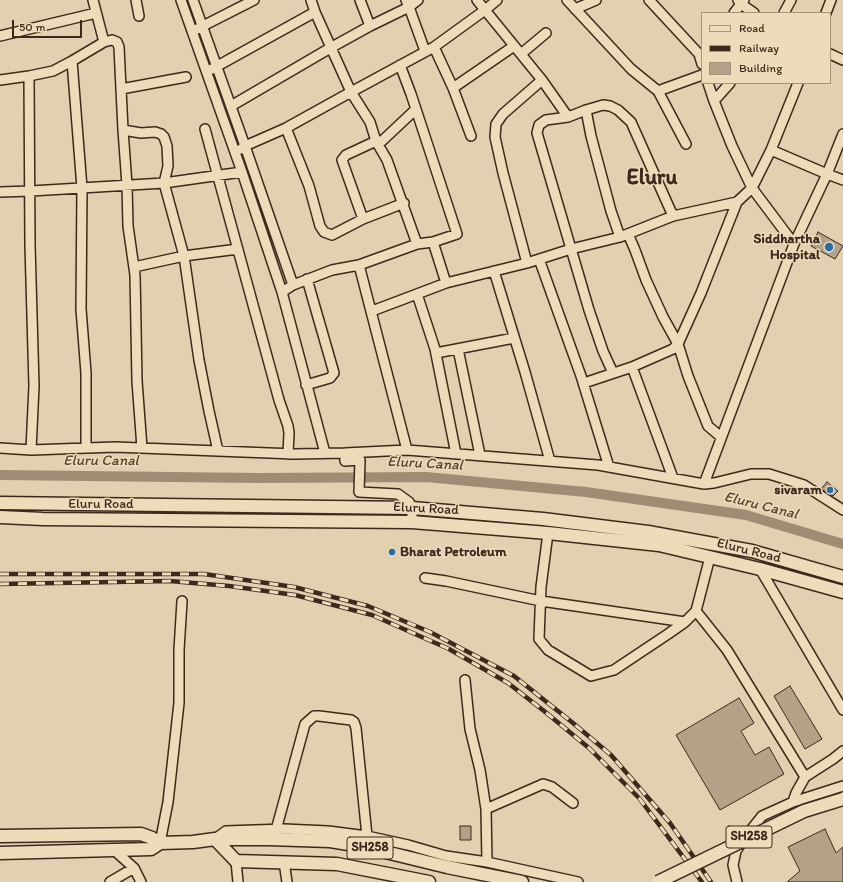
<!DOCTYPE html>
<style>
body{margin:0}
#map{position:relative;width:843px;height:882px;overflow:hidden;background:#e2d1b0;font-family:Itim,sans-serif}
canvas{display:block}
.legend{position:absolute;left:701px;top:12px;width:130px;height:72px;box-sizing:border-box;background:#eddcb9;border:1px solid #a6957b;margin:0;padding:5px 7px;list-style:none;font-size:12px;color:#3b2a1e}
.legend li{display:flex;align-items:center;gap:8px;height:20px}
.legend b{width:20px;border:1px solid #a6957b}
.scale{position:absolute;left:12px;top:20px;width:70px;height:18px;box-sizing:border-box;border:2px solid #3b2a1e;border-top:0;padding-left:5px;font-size:12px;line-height:14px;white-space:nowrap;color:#3b2a1e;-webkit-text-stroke:3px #eddcb9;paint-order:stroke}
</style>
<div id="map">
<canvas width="843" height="882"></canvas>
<ul class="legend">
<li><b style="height:5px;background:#eddcb9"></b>Road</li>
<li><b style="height:5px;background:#3b2a1e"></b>Railway</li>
<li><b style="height:11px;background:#b3a287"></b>Building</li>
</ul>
<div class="scale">50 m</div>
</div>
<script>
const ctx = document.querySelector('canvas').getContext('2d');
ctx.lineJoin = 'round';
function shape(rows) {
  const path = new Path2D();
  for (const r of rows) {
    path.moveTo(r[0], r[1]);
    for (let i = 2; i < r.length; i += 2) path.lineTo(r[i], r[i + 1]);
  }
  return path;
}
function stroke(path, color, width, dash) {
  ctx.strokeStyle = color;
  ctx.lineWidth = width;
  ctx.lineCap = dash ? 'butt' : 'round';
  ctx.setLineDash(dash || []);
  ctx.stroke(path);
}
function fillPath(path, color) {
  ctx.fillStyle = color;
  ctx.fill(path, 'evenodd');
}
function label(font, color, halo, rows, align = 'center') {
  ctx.font = font + ' Itim,sans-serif';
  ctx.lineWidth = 3;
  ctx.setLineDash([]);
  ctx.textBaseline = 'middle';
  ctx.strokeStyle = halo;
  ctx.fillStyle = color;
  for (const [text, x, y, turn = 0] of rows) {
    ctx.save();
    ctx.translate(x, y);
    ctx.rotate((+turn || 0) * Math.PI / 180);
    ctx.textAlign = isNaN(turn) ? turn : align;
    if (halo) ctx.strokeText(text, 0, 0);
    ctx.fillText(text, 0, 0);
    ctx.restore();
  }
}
const canal = shape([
 [0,475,258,478,426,477,586,492,746,515,843,544]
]);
const building = shape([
 [818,232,843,246,835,259,811,246,818,232],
 [827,482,838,491,833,496,821,489,827,482],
 [790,686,822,739,805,749,774,696,790,686],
 [739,698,754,723,741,731,755,755,769,747,784,774,720,810,676,735,739,698],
 [460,826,471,826,471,840,460,840,460,826],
 [825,829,836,853,843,847,843,882,787,882,800,871,788,847,825,829]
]);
const minor = shape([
 [93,0,104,42],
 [136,0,139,16],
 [181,0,242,172,282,292,325,453],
 [193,0,245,146,286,128,351,92,370,122,376,141,387,160,417,244,433,242,446,283],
 [311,0,315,12,351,92,434,47,485,10,542,80,568,117,586,110,603,105,610,106,618,110,631,122,673,216],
 [360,0,370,26],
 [406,0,409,7,418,0],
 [477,0,485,10,497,0],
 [567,0,631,69,658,91,702,75],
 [649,0,699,54,702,64],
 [738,0,741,4,754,13],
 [575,9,596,0],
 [734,13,744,0],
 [784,13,791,0],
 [826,13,831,0],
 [197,29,254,0],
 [0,36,96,13],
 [434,47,453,88,514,46],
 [521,54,546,33],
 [830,54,843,60],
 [72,61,104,42,112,40,117,42,119,47,123,130,127,185,128,226,135,275,137,381,142,448],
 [400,65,411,94,457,234,433,242],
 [212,69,315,12],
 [29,76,53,71,72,61,82,188,81,309,86,373,86,448],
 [0,80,29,76,30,245,34,386,31,450],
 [708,83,714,101,732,146,752,188,771,150,827,174,843,180],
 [453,88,471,136],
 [121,89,186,77],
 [658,91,686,144],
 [714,101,730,83],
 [231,106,332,47,370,26,409,7,425,51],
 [586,110,591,136,611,211,620,237],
 [568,117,546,120,539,125,537,133,589,310,603,351,613,373],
 [286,128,309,186,320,226,324,232,332,235,363,219,404,203],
 [205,129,279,400,288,426,289,433,288,454],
 [123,130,141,133,155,132,161,134,164,137,167,146,168,166,164,183,184,256,238,249],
 [241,149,245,146,293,285],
 [771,150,798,83],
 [0,192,31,191,164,183,242,172],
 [363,219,342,160,346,155,376,141,382,141,416,109],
 [794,244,827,174,843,134],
 [539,259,581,376,609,467],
 [527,263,503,173,495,137,496,124,503,114,542,80],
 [359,265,417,244],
 [134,267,184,256,199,360,209,411,218,451],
 [494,271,525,372,550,461],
 [282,292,293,285,332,270,359,265,407,450],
 [372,311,417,294],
 [458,349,480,455],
 [436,353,514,338],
 [632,367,673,478],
 [584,383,632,367,673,349,678,344,663,317,646,280,635,250,628,234],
 [306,385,330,378,334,373,307,279],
 [0,448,31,450,115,447,295,454,345,453,407,450,598,465,704,484,714,483,751,474,769,474,804,485,843,510],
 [345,453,345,461,360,460,359,492,398,494,409,502,412,508,412,522],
 [456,454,435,349,417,294,446,283,527,263,571,249,620,237,673,216,737,202],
 [704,484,794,244,752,188,737,202,701,293,678,344,688,376,708,426,721,437],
 [548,533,541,587,539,639,548,650,591,676,614,670,668,634,685,622],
 [760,569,843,710],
 [425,578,446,581,541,601,685,622,696,611,710,557],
 [696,611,727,650,805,777],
 [465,680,470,729,480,770,486,809],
 [793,802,796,793,805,777,833,759,843,751],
 [276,830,305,724,314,716,319,716,351,720,354,722,356,728,367,836],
 [215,839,226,831,284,829,328,831,367,836,408,845,446,856,487,862,578,882],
 [160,843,168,802,179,703,179,650,182,601],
 [115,851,134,868,141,882],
 [236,861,238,882],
 [284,862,287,882],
 [487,862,486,809,543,784,552,787,573,803],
 [110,882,134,868],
 [737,882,733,865,736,851,743,840,762,816,793,802,843,786]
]);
const major = shape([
 [0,503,412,508,543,519,648,532,752,551,843,577],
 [0,517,43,519,412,522,548,533,659,545,760,569,843,592],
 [0,836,141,834,152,838,160,843],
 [215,839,236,861,337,864,429,882],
 [0,853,151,849,160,843,193,842,215,839,268,839,330,841,361,846,447,867,522,882]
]);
const rail = shape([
 [0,574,204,574,294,587,368,606,430,632,514,676,573,723,611,755,670,823,711,882],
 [0,584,170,581,229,586,295,595,372,615,449,649,508,683,544,711,589,748,639,798,702,882]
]);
const majorBridge = shape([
 [658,882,804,811,843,799]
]);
const markers = [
 [829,247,5,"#1f6fb2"],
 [830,490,4,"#1f6fb2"],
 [392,552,4,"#1f6fb2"]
];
const shields = [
 [749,837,46],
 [370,848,46]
];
const shieldNames = [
 ["SH258",749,837],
 ["SH258",370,848]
];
const poiNames = [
 ["Siddhartha",820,239],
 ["Hospital",820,255],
 ["sivaram",822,490],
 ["Bharat Petroleum",400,552,"left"]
];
const streetNames = [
 ["Eluru Road",101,504],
 ["Eluru Road",426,509,3],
 ["Eluru Road",749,551,14]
];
const waterNames = [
 ["Eluru Canal",101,461],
 ["Eluru Canal",425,464,3],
 ["Eluru Canal",761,506,14]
];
const townNames = [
 ["Eluru",652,178]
];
stroke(canal, '#9d8d74', 10);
fillPath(building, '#b3a287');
stroke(building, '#3b2a1e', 1);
stroke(minor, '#3b2a1e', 12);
stroke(major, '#3b2a1e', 15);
stroke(minor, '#eddcb9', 9);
stroke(major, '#eddcb9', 12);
stroke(rail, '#3b2a1e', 4.5);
stroke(rail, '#eddcb9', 3, [9]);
stroke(majorBridge, '#3b2a1e', 15, []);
stroke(majorBridge, '#eddcb9', 12);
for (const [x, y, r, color] of markers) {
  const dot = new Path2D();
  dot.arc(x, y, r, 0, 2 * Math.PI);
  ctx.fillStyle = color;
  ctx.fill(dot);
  stroke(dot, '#eddcb9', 1.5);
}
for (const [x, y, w] of shields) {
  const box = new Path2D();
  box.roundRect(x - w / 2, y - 11, w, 22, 3);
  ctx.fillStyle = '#eddcb9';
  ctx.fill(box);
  stroke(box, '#3b2a1e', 1);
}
label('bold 13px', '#3b2a1e', null, shieldNames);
label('bold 14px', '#3b2a1e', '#eddcb9', poiNames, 'right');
label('14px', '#3b2a1e', '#eddcb9', streetNames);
label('italic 15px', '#544334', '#eddcb9', waterNames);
label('bold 22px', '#3b2a1e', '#eddcb9', townNames);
</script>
